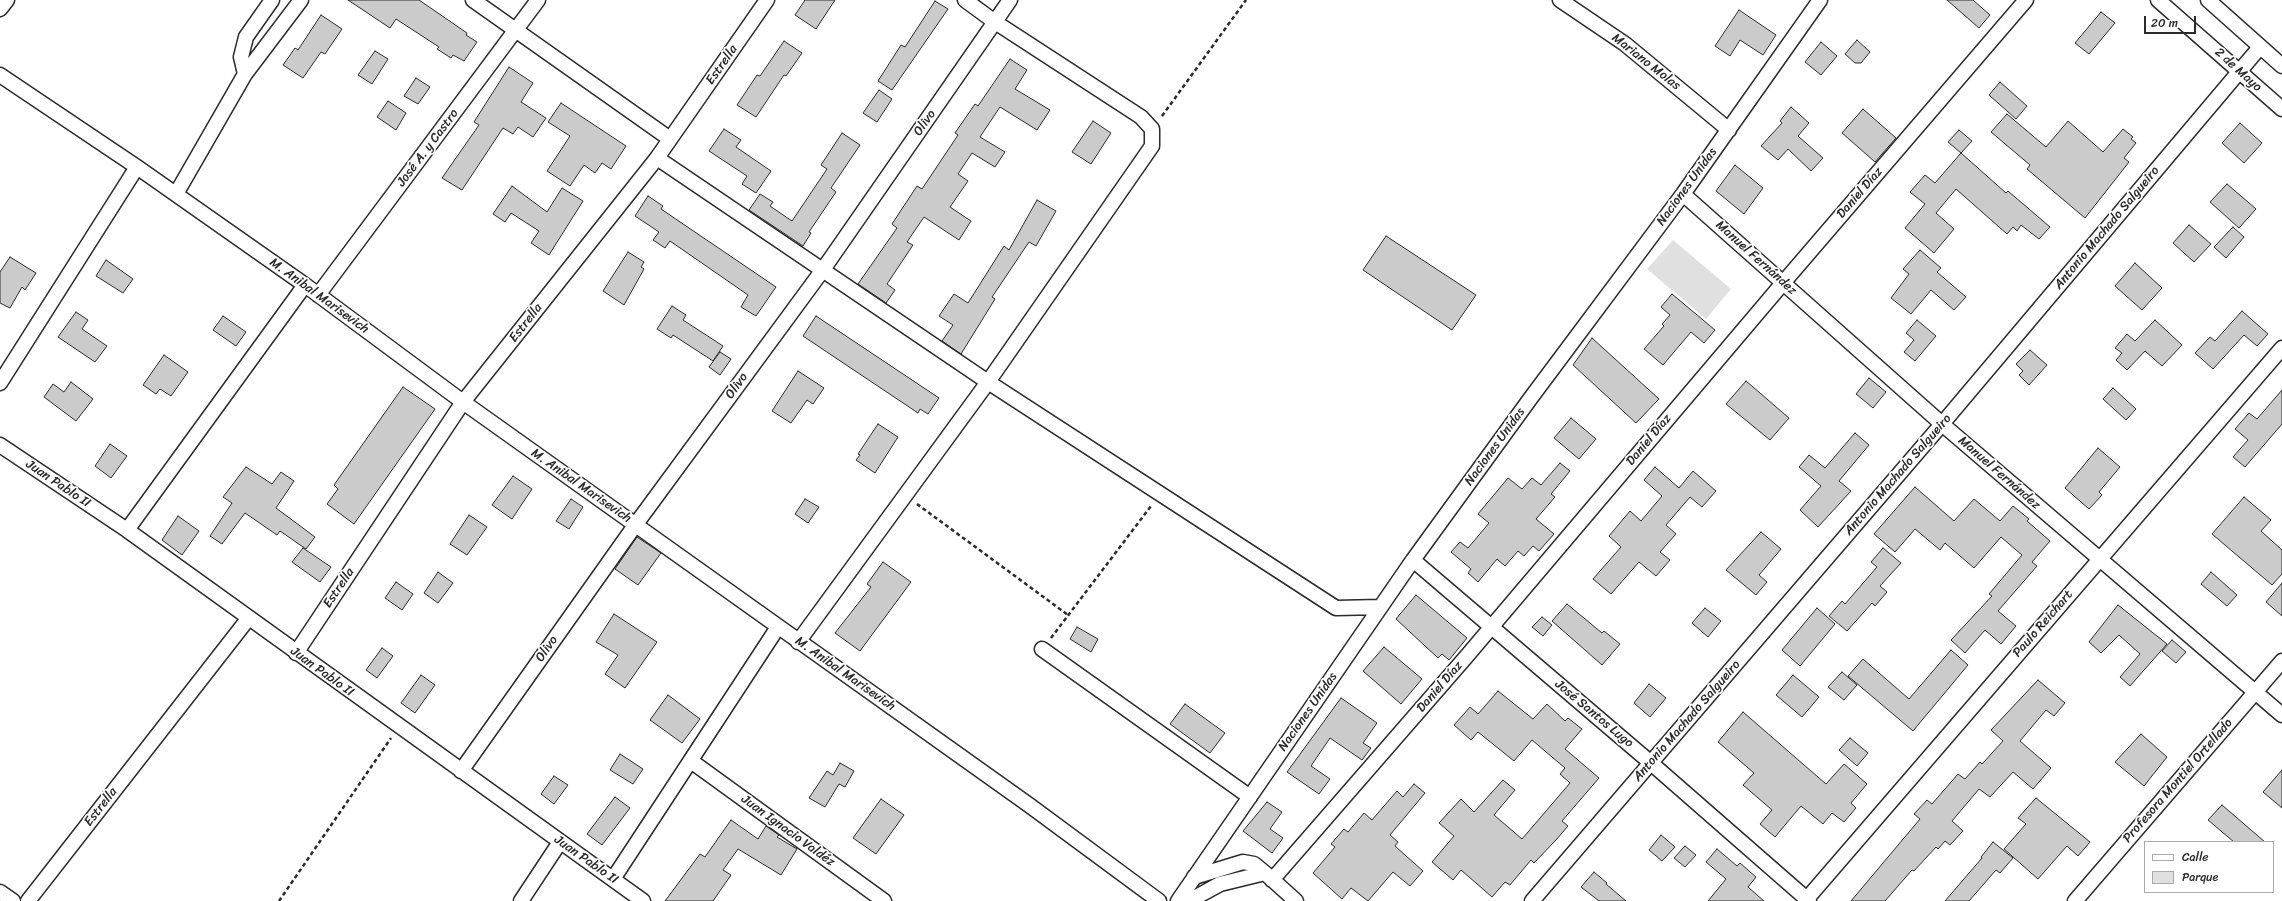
<!DOCTYPE html>
<meta charset="utf-8">
<style>
body{margin:0}
#map{position:relative;width:2282px;height:901px;overflow:hidden;background:#fff;font-family:Sriracha,sans-serif}
canvas{display:block}
.legend{position:absolute;left:2144px;top:841px;width:130px;height:52px;box-sizing:border-box;background:#fff;border:1px solid #aaa;margin:0;padding:5px 7px;list-style:none;font-size:12px;color:#2b2b2b}
.legend li{display:flex;align-items:center;gap:8px;height:20px}
.legend b{width:20px;border:1px solid #aaa}
.scale{position:absolute;left:2144px;top:16px;width:52px;height:18px;box-sizing:border-box;border:2px solid #2b2b2b;border-top:0;padding-left:5px;font-size:12px;line-height:14px;white-space:nowrap;color:#2b2b2b;-webkit-text-stroke:3px #fff;paint-order:stroke}
</style>
<div id="map">
<canvas width="2282" height="901"></canvas>
<ul class="legend">
<li><b style="height:5px;background:#fff"></b>Calle</li>
<li><b style="height:11px;background:#e0e0e0"></b>Parque</li>
</ul>
<div class="scale">20 m</div>
</div>
<script>
const ctx = document.querySelector('canvas').getContext('2d');
ctx.lineJoin = 'round';
function fillPath(path, color) {
  ctx.fillStyle = color;
  ctx.fill(path, 'evenodd');
}
function shape(rows) {
  const path = new Path2D();
  for (const r of rows) {
    path.moveTo(r[0], r[1]);
    for (let i = 2; i < r.length; i += 2) path.lineTo(r[i], r[i + 1]);
  }
  return path;
}
function stroke(path, color, width, dash) {
  ctx.strokeStyle = color;
  ctx.lineWidth = width;
  ctx.lineCap = dash ? 'butt' : 'round';
  ctx.setLineDash(dash || []);
  ctx.stroke(path);
}
function label(font, color, halo, rows, align = 'center') {
  ctx.font = font + ' Sriracha,sans-serif';
  ctx.lineWidth = 3.5;
  ctx.setLineDash([]);
  ctx.textBaseline = 'middle';
  ctx.strokeStyle = halo;
  ctx.fillStyle = color;
  for (const [text, x, y, turn = 0] of rows) {
    ctx.save();
    ctx.translate(x, y);
    ctx.rotate((+turn || 0) * Math.PI / 180);
    ctx.textAlign = isNaN(turn) ? turn : align;
    if (halo) ctx.strokeText(text, 0, 0);
    ctx.fillText(text, 0, 0);
    ctx.restore();
  }
}
const green = shape([
 [1673,240,1731,289,1706,319,1647,269]
]);
const building = shape([
 [348,0,419,0,467,33,466,35,477,42,464,61,453,55,451,58,437,49,439,47,396,19,390,28,348,0],
 [805,0,835,0,816,29,795,15,805,0],
 [1947,0,1973,0,1990,15,1979,28,1947,0],
 [935,1,948,9,892,90,878,81,901,45,905,47,935,1],
 [1739,10,1776,35,1763,55,1740,40,1730,56,1715,46,1739,10],
 [2101,12,2115,23,2089,54,2075,43,2101,12],
 [321,15,342,29,325,54,321,52,303,78,283,65,295,48,298,50,321,15],
 [1857,40,1870,52,1861,63,1855,63,1845,54,1857,40],
 [784,41,802,53,786,76,784,75,756,117,737,105,757,75,760,76,784,41],
 [1821,42,1837,56,1821,75,1805,62,1821,42],
 [375,51,388,59,372,84,358,75,375,51],
 [1010,59,1027,70,1015,89,1050,110,1037,130,1000,107,980,137,1005,152,995,167,972,153,958,174,968,181,950,207,971,221,959,240,924,217,907,242,913,245,887,284,895,290,886,303,858,284,897,228,892,224,917,186,922,189,958,135,955,133,975,104,978,106,1010,59],
 [509,67,533,83,521,102,546,118,533,137,518,127,513,134,503,128,462,190,442,178,479,125,474,122,509,67],
 [416,78,430,87,418,104,404,96,416,78],
 [2000,82,2027,106,2016,119,1989,95,2000,82],
 [879,90,892,99,877,122,863,113,879,90],
 [388,101,406,113,396,130,377,117,388,101],
 [561,103,626,146,611,169,602,163,595,173,584,165,570,186,547,171,570,136,548,122,561,103],
 [1791,107,1809,123,1798,136,1823,158,1811,171,1788,149,1778,160,1761,146,1782,123,1780,121,1791,107],
 [1863,109,1896,138,1875,162,1842,133,1863,109],
 [2007,114,2046,147,2068,121,2103,152,2123,129,2133,137,2131,139,2136,143,2124,158,2129,162,2085,218,2027,169,2030,165,1991,132,2007,114],
 [1093,121,1111,133,1091,164,1072,152,1093,121],
 [2240,123,2262,143,2244,163,2222,143,2240,123],
 [724,129,741,140,736,147,771,171,756,193,742,184,747,176,709,151,724,129],
 [1959,130,1972,141,1961,153,1948,142,1959,130],
 [842,133,860,145,831,188,836,192,809,232,811,233,803,246,749,210,760,194,773,202,770,206,792,221,827,169,821,165,842,133],
 [1961,153,2006,193,2008,191,2050,227,2039,239,2021,225,2017,231,2013,227,2007,234,1956,189,1936,213,1954,229,1934,253,1905,228,1925,204,1910,192,1925,175,1935,183,1961,153],
 [1735,165,1763,188,1744,214,1716,191,1735,165],
 [2227,184,2256,209,2239,228,2210,202,2227,184],
 [512,186,547,212,562,188,583,201,549,255,531,243,539,231,511,213,505,222,493,214,512,186],
 [648,196,663,206,661,209,776,287,756,316,741,307,748,295,670,241,665,248,653,240,659,232,635,216,648,196],
 [1037,200,1056,211,1036,246,1029,242,992,297,995,299,961,354,942,341,953,325,939,316,954,294,968,303,1004,246,1009,250,1037,200],
 [2189,225,2211,244,2194,262,2173,243,2189,225],
 [2233,227,2244,237,2226,258,2214,247,2233,227],
 [1386,236,1476,295,1452,330,1363,270,1386,236],
 [1920,250,1941,268,1937,272,1966,297,1954,310,1931,290,1911,314,1891,298,1909,274,1903,269,1920,250],
 [628,252,644,262,641,267,644,269,624,305,603,291,628,252],
 [10,257,36,273,25,290,22,287,10,308,0,303,0,272,10,257],
 [106,260,133,279,123,293,96,276,106,260],
 [2135,263,2162,288,2142,310,2115,286,2135,263],
 [1672,294,1715,330,1704,343,1691,332,1663,365,1644,349,1664,326,1662,324,1670,315,1661,307,1672,294],
 [672,306,686,315,683,320,723,346,713,361,673,335,671,338,657,329,672,306],
 [2242,311,2268,334,2257,346,2244,335,2213,369,2195,353,2210,337,2215,341,2242,311],
 [76,312,88,320,82,329,107,346,95,362,58,337,76,312],
 [223,316,246,332,236,346,213,330,223,316],
 [816,316,939,398,928,414,920,409,918,413,803,336,816,316],
 [1917,320,1936,336,1915,361,1904,352,1914,340,1906,333,1917,320],
 [2155,320,2182,345,2162,366,2145,351,2127,370,2116,360,2122,353,2115,348,2127,334,2135,341,2155,320],
 [1592,338,1659,399,1636,423,1573,365,1592,338],
 [2030,350,2047,365,2029,385,2019,375,2023,371,2016,364,2030,350],
 [720,352,731,359,720,375,709,367,720,352],
 [164,355,188,372,171,396,160,389,156,394,143,385,164,355],
 [798,371,824,388,813,404,807,400,791,423,772,411,798,371],
 [1869,378,1886,392,1873,408,1856,394,1869,378],
 [1746,381,1789,418,1770,440,1726,404,1746,381],
 [71,382,93,399,76,421,44,397,53,384,64,392,71,382],
 [403,387,435,409,354,524,327,504,338,489,334,485,403,387],
 [2113,388,2136,409,2126,420,2103,399,2113,388],
 [2282,390,2282,424,2245,467,2233,457,2248,440,2235,429,2249,413,2257,419,2282,390],
 [1571,418,1596,439,1579,459,1554,438,1571,418],
 [878,424,898,437,875,473,856,460,860,455,858,454,878,424],
 [1855,433,1869,445,1839,481,1851,491,1818,527,1800,510,1821,486,1799,467,1809,455,1825,468,1855,433],
 [110,444,127,456,111,478,95,466,110,444],
 [2098,448,2120,467,2099,492,2102,495,2089,509,2065,488,2098,448],
 [1560,463,1570,471,1551,494,1555,497,1536,519,1554,534,1539,551,1533,546,1524,556,1518,551,1505,566,1497,559,1478,582,1468,573,1471,569,1451,552,1460,542,1468,548,1489,523,1478,514,1508,478,1522,489,1532,478,1541,485,1560,463],
 [246,467,272,484,281,472,294,481,276,508,315,537,306,549,280,531,277,535,245,513,222,544,210,536,232,503,223,497,246,467],
 [1655,467,1679,488,1693,471,1716,491,1702,507,1690,497,1666,525,1676,534,1660,552,1670,560,1656,576,1639,562,1611,594,1593,579,1621,547,1609,536,1630,511,1641,521,1662,496,1644,480,1655,467],
 [513,476,532,489,512,519,492,505,513,476],
 [1915,487,1954,521,1974,499,2000,521,2013,506,2029,519,2027,521,2050,541,2032,562,2037,566,1998,611,2016,626,2001,644,1985,630,1965,653,1951,640,1992,596,1989,594,2022,555,2001,537,1974,568,1945,543,1940,550,1915,529,1895,552,1874,534,1915,487],
 [2244,497,2271,520,2261,531,2282,550,2282,574,2272,585,2212,534,2244,497],
 [571,499,583,507,569,529,556,521,571,499],
 [805,499,819,507,808,523,795,514,805,499],
 [469,515,487,527,467,555,450,544,469,515],
 [178,516,199,531,182,555,162,540,178,516],
 [1761,532,1781,549,1759,575,1767,582,1756,595,1726,570,1761,532],
 [637,537,661,553,638,585,615,569,637,537],
 [303,548,331,567,320,582,292,562,303,548],
 [1883,548,1901,563,1880,586,1887,592,1875,606,1872,603,1847,631,1829,616,1842,601,1845,604,1877,567,1871,562,1883,548],
 [883,562,911,582,860,651,835,633,871,587,867,584,883,562],
 [438,572,453,583,438,603,424,593,438,572],
 [2211,572,2237,595,2227,606,2201,584,2211,572],
 [396,582,413,594,402,610,385,598,396,582],
 [2282,583,2282,616,2266,602,2282,583],
 [1416,595,1467,638,1449,660,1442,654,1438,658,1396,619,1416,595],
 [1567,604,1602,633,1604,631,1620,644,1602,665,1552,621,1567,604],
 [2118,605,2167,644,2130,686,2120,677,2140,654,2119,635,2101,653,2089,642,2118,605],
 [1705,608,1721,621,1708,637,1692,623,1705,608],
 [1817,608,1835,624,1800,666,1782,650,1817,608],
 [614,614,657,642,625,688,605,674,618,655,596,642,614,614],
 [1542,617,1552,625,1543,636,1532,627,1542,617],
 [1077,627,1098,639,1091,652,1070,639,1077,627],
 [2172,640,2186,652,2176,663,2162,651,2172,640],
 [1384,647,1422,679,1401,704,1363,671,1384,647],
 [382,648,393,656,377,678,366,670,382,648],
 [1951,650,1968,665,1913,731,1848,676,1863,659,1909,699,1951,650],
 [1842,672,1857,685,1844,700,1828,687,1842,672],
 [421,675,435,685,415,713,401,703,421,675],
 [1793,675,1819,697,1802,717,1776,695,1793,675],
 [2038,680,2065,703,2054,716,2046,710,2020,741,2051,768,2033,789,2013,772,1990,797,1979,789,1952,821,1963,831,1950,845,1945,841,1938,849,1936,847,1914,871,1912,870,1885,901,1851,901,1920,819,1914,814,1927,800,1932,804,1958,774,1965,779,1980,762,1982,764,2003,741,1991,730,2038,680],
 [1649,684,1666,698,1650,717,1634,703,1649,684],
 [1498,691,1533,719,1547,704,1565,721,1568,718,1582,729,1565,749,1599,778,1562,821,1568,826,1556,840,1534,863,1531,860,1510,885,1505,882,1492,897,1461,870,1453,880,1432,862,1454,836,1439,823,1461,799,1474,812,1503,780,1515,790,1494,815,1522,839,1570,783,1560,774,1565,768,1532,740,1514,761,1478,732,1471,740,1454,725,1470,707,1478,714,1498,691],
 [668,695,700,719,682,743,650,720,668,695],
 [1341,698,1377,723,1363,743,1371,748,1362,760,1330,738,1311,766,1330,779,1319,794,1287,772,1341,698],
 [1185,704,1225,733,1210,753,1170,724,1185,704],
 [1743,712,1826,784,1844,764,1867,784,1851,803,1856,808,1844,822,1832,813,1823,824,1801,806,1775,837,1760,824,1772,810,1743,785,1754,773,1718,742,1743,712],
 [2141,734,2167,757,2144,786,2115,762,2141,734],
 [1850,738,1868,753,1857,766,1839,750,1850,738],
 [620,754,643,769,633,784,610,770,620,754],
 [840,763,854,771,845,787,839,784,825,807,809,798,827,771,833,775,840,763],
 [2282,770,2282,808,2263,792,2282,770],
 [554,776,568,785,554,804,541,794,554,776],
 [1414,784,1425,793,1390,835,1398,842,1395,846,1423,871,1410,886,1393,872,1368,901,1351,888,1342,899,1313,873,1335,847,1331,844,1344,829,1348,832,1364,813,1372,820,1397,791,1403,797,1414,784],
 [615,797,630,808,602,845,587,834,615,797],
 [2036,798,2090,842,2078,856,2067,846,2038,879,2004,849,2026,824,2018,818,2036,798],
 [881,799,904,815,876,854,853,838,881,799],
 [1267,802,1282,812,1270,829,1283,838,1272,853,1243,831,1267,802],
 [2222,805,2265,842,2234,842,2208,820,2222,805],
 [731,820,758,839,766,826,779,835,777,837,797,849,781,875,738,849,723,870,731,875,713,901,665,901,700,854,705,857,731,820],
 [1661,835,1675,847,1662,861,1649,850,1661,835],
 [1993,842,2013,858,2000,873,1996,870,1969,901,1945,901,1982,858,1981,857,1993,842],
 [1685,846,1696,855,1685,867,1674,858,1685,846],
 [1717,849,1737,866,1740,863,1756,877,1748,887,1764,901,1708,901,1726,879,1706,862,1717,849],
 [1594,872,1607,883,1606,884,1626,901,1599,901,1581,887,1594,872]
]);
const path = shape([
 [1162,116,1246,0],
 [917,504,1068,615],
 [1051,638,1151,506],
 [279,901,391,738]
]);
const street = shape([
 [272,0,246,37,241,57,245,74,301,0],
 [473,0,670,139],
 [1560,0,1625,44,1729,130],
 [2158,0,2282,109],
 [2208,0,2282,66],
 [0,9,7,0],
 [0,75,137,167,305,285,463,402,1029,805,1159,901],
 [657,158,988,382,1336,608,1380,607],
 [176,194,245,74],
 [1683,194,1942,424,2282,715],
 [318,295,538,0],
 [0,383,137,167],
 [0,445,127,530,643,901],
 [127,530,305,285],
 [1413,560,1651,763,1809,901],
 [798,642,988,382,1152,146,1152,129,1141,117,995,22,965,0],
 [1042,649,1250,797],
 [296,653,463,402,657,158,767,0],
 [691,761,884,901],
 [461,771,636,524,822,271,1010,0],
 [1194,877,1243,862,1254,864,1265,873],
 [613,879,778,627],
 [1272,880,1466,657,1783,283,2026,0],
 [0,892,13,901],
 [28,901,248,619],
 [521,901,560,842],
 [1178,901,1413,560,1530,399,1683,194,1820,0],
 [1189,901,1220,884,1265,873,1296,901],
 [1532,901,1942,424,2260,47],
 [1805,901,2282,348],
 [2075,901,2282,661]
]);
const streetNames = [
 ["Mariano Molas",1646,62,38],
 ["Estrella",722,65,-55],
 ["2 de Mayo",2238,70,42],
 ["Olivo",925,123,-55],
 ["José A. y Castro",428,148,-53],
 ["Naciones Unidas",1687,187,-54],
 ["Daniel Díaz",1860,193,-49],
 ["Antonio Machado Salgueiro",2107,228,-50],
 ["Manuel Fernández",1756,258,42],
 ["M. Anibal Marisevich",319,296,36],
 ["Estrella",526,323,-52],
 ["Olivo",737,386,-54],
 ["Daniel Díaz",1649,440,-50],
 ["Naciones Unidas",1495,447,-54],
 ["Manuel Fernández",1999,473,41],
 ["Antonio Machado Salgueiro",1898,475,-49],
 ["Juan Pablo II",58,484,34],
 ["M. Anibal Marisevich",581,486,35],
 ["Estrella",339,588,-56],
 ["Paulo Reichart",2043,624,-49],
 ["Olivo",547,649,-55],
 ["Juan Pablo II",322,672,36],
 ["M. Anibal Marisevich",845,674,35],
 ["Daniel Díaz",1440,687,-49],
 ["Naciones Unidas",1308,712,-55],
 ["José Santos Lugo",1594,714,40],
 ["Antonio Machado Salgueiro",1687,721,-49],
 ["Profesora Montiel Ortellado",2178,781,-49],
 ["Estrella",101,807,-52],
 ["Juan Ignacio Valdéz",788,831,36],
 ["Juan Pablo II",586,860,35]
];
fillPath(green, '#e0e0e0');
fillPath(building, '#cbcbcb');
stroke(building, '#2b2b2b', 1);
stroke(street, '#2b2b2b', 17);
stroke(path, '#2b2b2b', 2.5, [4, 3]);
stroke(street, '#fff', 14);
label('13px', '#2b2b2b', '#fff', streetNames);
</script>
